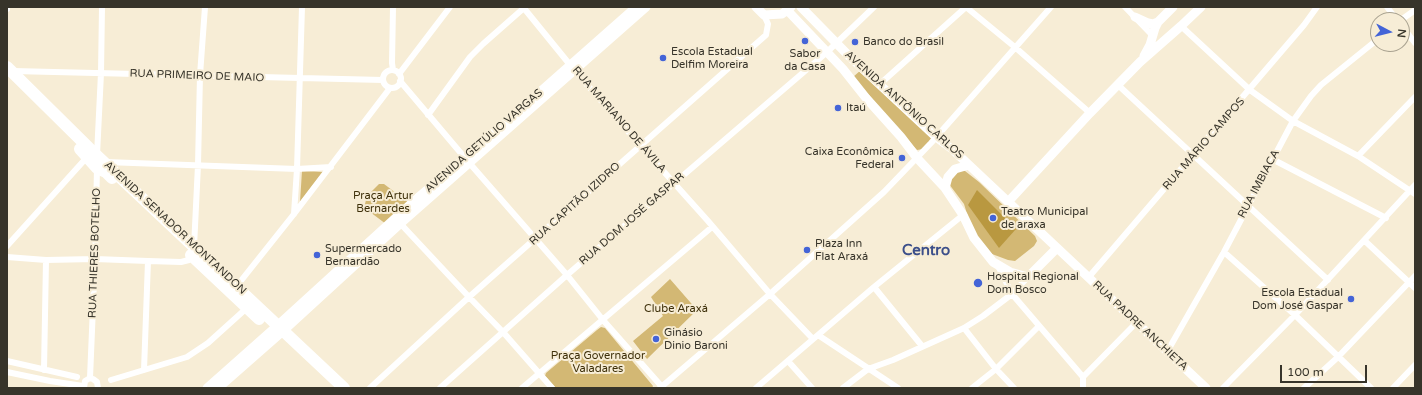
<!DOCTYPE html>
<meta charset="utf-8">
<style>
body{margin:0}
#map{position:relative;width:1422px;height:395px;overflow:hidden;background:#f7edd6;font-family:"Varela Round",sans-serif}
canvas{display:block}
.frame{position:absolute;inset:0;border:8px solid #37342a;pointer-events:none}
.north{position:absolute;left:1370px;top:12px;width:40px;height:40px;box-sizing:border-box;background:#f7edd6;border:1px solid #aaa391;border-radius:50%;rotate:97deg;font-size:11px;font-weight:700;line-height:16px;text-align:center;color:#37342a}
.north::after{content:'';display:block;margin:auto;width:14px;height:18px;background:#4464d7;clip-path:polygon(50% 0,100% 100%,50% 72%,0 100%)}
.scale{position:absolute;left:1280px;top:365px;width:87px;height:18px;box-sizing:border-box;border:2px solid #37342a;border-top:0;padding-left:5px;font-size:12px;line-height:14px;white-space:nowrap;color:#37342a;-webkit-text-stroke:3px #f7edd6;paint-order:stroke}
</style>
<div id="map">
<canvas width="1422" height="395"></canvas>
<div class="frame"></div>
<div class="north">N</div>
<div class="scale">100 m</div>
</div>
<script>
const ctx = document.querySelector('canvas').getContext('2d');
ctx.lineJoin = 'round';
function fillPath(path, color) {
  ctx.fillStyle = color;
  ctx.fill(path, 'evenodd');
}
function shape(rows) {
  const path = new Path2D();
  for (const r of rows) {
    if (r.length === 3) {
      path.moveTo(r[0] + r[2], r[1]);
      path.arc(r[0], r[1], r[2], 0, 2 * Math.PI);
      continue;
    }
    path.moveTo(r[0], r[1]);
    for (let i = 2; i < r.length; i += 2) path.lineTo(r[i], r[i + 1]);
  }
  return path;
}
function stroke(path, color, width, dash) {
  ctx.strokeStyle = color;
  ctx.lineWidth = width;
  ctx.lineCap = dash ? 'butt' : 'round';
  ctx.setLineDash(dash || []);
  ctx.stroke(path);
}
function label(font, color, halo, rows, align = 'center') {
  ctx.font = font + ' "Varela Round",sans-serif';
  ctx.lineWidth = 4;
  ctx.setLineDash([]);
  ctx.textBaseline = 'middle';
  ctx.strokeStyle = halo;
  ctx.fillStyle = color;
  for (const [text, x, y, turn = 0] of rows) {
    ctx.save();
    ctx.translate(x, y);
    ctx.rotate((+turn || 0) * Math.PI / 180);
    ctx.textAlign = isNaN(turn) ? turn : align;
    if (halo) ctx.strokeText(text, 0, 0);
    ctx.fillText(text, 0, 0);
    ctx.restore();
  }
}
const green = shape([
 [861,70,932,135,931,140,923,149,917,150,853,77],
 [961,170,965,171,979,182,1035,236,1037,241,1034,246,1015,261,1008,260,992,254,972,230,964,204,949,184,949,179],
 [302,171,323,172,300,202],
 [379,184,384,184,408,202,386,224,366,209,365,204,366,200,371,192],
 [670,279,697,310,647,359,633,341,663,316,651,297],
 [601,327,605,328,653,386,652,388,556,388,547,378,545,376,546,373,597,330]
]);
const water = shape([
 [977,190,1016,229,999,248,968,205]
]);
const street = shape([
 [393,7,392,63,393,70],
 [523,7,575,71,640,145,708,221,770,294,813,339],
 [966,7,1016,48,1090,113],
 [1125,7,1152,35],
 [1387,7,1397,20],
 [7,9,7,7],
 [1401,20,1415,10],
 [1181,26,1250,90,1293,121,1358,156,1415,194],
 [1402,26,1415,43],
 [392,79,9],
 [13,71,383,80],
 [399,74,450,7],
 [400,81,465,158,567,275,603,320,663,388],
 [880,84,966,7],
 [1118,85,1328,280],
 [428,115,470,57,483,44,525,7],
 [97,155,101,73,102,7],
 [1358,156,1415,97],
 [1272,159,1386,218],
 [106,162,297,169,331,167],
 [294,214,297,169,302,7],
 [398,221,469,297,503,332,552,388],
 [1365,241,1415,288],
 [7,246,88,156],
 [1224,252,1295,315,1371,388],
 [7,257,46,260,95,259,148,261,181,262,189,260,191,258,194,247,198,165,200,75,205,7],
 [998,266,1012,294,1083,377,1083,388],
 [1088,278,1304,25,1317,7],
 [236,287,294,214,390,88],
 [874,287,922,346],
 [964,328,996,369,1014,388],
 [818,335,898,388],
 [1167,352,1224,252,1293,121,1311,96,1321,85,1378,39],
 [7,361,77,377],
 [788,361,812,388],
 [44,370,46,260],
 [144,370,148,261],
 [7,372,50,381,83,386],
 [1083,377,1136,323],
 [90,378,95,259,97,168],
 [111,380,187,357,208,343,249,306],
 [84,388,85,381,90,378,93,379,97,382,98,388],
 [370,388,469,297,766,35,768,24,764,15],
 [440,388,567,275,826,53,874,7],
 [522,388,712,227],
 [660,388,770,294,884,192,931,143,1051,7],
 [756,388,874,287,963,215],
 [843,388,868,369,893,360,964,328,983,316,1012,294,1028,277],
 [972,388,996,369,1039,326],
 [1223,388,1295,315,1415,185],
 [1304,388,1338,357,1415,276],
 [1393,388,1415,365]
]);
const secondary = shape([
 [756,7,764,15,782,14,791,7],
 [801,7,849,56,936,137,952,149,1206,388],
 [788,11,843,69,866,98,901,137,917,158,945,188,963,215,974,238,993,262,1010,272,1028,277,1057,248],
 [1135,17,1148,23,1153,24,1158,22],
 [1144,56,1150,45,1155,28,1158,22,1173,7],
 [945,188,948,177,955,169,969,165],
 [1008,202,1090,113,1140,62,1181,26,1201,7],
 [207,388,278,325,414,201,465,158,636,7],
 [218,388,284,330,401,223,646,7]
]);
const highway = shape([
 [7,67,92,151,344,388],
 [80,149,97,168,106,172,112,178],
 [191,255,259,319]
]);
const markers = [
 [805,41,4,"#4464d7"],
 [855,42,4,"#4464d7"],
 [663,58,4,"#4464d7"],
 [838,108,4,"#4464d7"],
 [902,158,4,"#4464d7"],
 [993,218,4,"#4464d7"],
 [807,250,4,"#4464d7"],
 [317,255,4,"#4464d7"],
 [978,283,5,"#4464d7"],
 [1351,299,4,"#4464d7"],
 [656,339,4,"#4464d7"]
];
const poiNames = [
 ["Banco do Brasil",863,42],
 ["Escola Estadual",671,52],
 ["Delfim Moreira",671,65],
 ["Sabor",805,54,"center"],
 ["da Casa",805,67,"center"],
 ["Itaú",846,108],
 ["Caixa Econômica",894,152,"right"],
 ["Federal",894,165,"right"],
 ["Teatro Municipal",1001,212],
 ["de araxa",1001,225],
 ["Plaza Inn",815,244],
 ["Flat Araxá",815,257],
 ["Supermercado",325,249],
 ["Bernardão",325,262],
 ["Hospital Regional",987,277],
 ["Dom Bosco",987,290],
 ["Escola Estadual",1343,293,"right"],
 ["Dom José Gaspar",1343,306,"right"],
 ["Ginásio",664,333],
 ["Dinio Baroni",664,346]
];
const streetNames = [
 ["RUA PRIMEIRO DE MAIO",197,76,2],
 ["AVENIDA ANTÔNIO CARLOS",904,105,42],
 ["RUA MARIANO DE ÁVILA",619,120,49],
 ["AVENIDA GETÚLIO VARGAS",484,141,-41],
 ["RUA MÁRIO CAMPOS",1204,144,-49],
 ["RUA IMBIACA",1259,184,-62],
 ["RUA CAPITÃO IZIDRO",575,204,-42],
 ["RUA DOM JOSÉ GASPAR",632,219,-41],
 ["AVENIDA SENADOR MONTANDON",175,228,43],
 ["RUA THIERES BOTELHO",95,253,-88],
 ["RUA PADRE ANCHIETA",1140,326,43]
];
const parkNames = [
 ["Praça Artur",383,196],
 ["Bernardes",383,209],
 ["Clube Araxá",676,309],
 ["Praça Governador",598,356],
 ["Valadares",598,369]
];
const districtNames = [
 ["Centro",926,251]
];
fillPath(green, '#d3b874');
fillPath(water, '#b99840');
stroke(street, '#fff', 6);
stroke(secondary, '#fff', 9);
stroke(highway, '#fff', 12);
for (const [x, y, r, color] of markers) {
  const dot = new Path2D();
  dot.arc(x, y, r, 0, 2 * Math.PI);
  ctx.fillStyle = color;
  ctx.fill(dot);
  stroke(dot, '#f7edd6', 1.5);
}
label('11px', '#37342a', '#f7edd6', poiNames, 'left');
label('11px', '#37342a', '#f7edd6', streetNames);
label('11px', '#3e300a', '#f7edd6', parkNames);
label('bold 15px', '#3c4f8a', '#f7edd6', districtNames);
</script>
